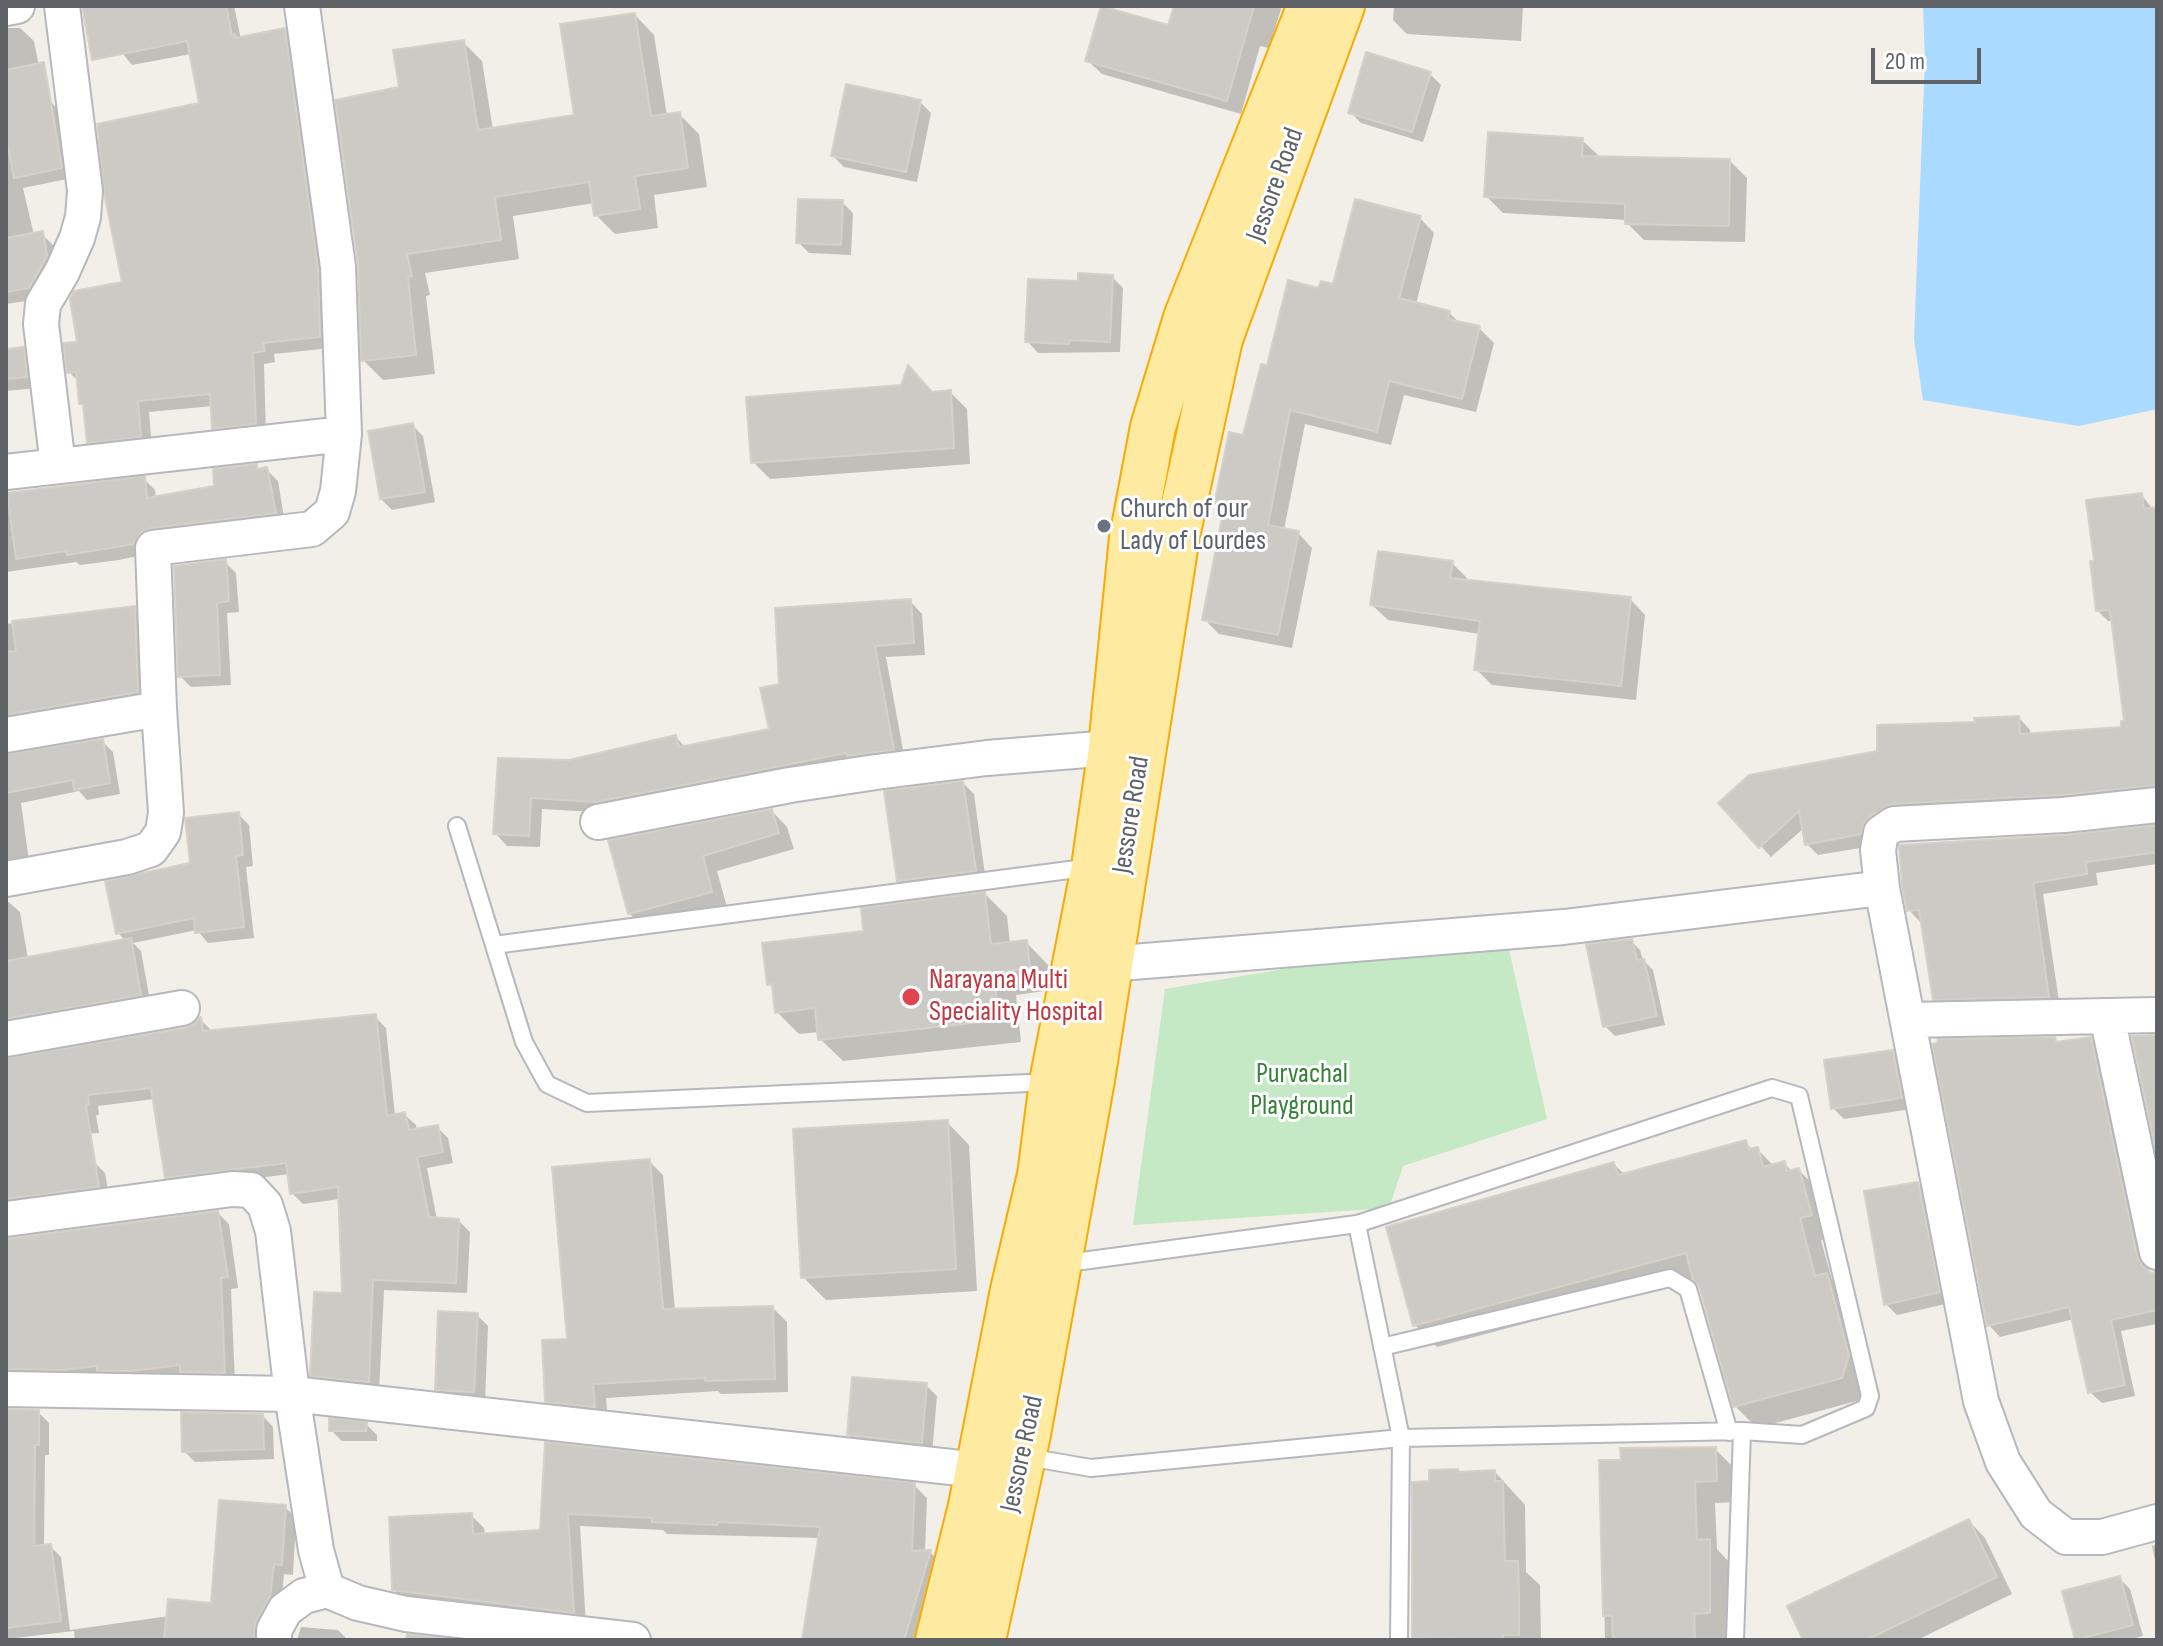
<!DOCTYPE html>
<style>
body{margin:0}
#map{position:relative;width:2163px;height:1646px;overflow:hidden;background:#f1efe8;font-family:"Sofia Sans Condensed",sans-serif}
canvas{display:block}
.frame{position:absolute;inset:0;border:8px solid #5f6368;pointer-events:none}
.scale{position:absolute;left:1871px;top:48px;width:110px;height:36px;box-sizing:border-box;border:4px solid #5f6368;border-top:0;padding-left:10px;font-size:24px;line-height:28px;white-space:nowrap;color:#5f6368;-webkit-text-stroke:6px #fff;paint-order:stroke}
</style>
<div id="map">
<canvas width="2163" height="1646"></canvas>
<div class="frame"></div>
<div class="scale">20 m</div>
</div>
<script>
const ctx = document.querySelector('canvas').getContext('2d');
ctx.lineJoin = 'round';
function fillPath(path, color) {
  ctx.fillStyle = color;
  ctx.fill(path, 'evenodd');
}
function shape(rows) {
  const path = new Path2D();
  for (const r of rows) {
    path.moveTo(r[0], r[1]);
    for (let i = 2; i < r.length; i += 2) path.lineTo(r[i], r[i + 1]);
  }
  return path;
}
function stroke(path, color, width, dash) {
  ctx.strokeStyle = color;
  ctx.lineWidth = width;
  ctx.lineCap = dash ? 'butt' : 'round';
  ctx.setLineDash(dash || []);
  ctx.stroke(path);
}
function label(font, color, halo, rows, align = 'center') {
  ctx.font = font + ' "Sofia Sans Condensed",sans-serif';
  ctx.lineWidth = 6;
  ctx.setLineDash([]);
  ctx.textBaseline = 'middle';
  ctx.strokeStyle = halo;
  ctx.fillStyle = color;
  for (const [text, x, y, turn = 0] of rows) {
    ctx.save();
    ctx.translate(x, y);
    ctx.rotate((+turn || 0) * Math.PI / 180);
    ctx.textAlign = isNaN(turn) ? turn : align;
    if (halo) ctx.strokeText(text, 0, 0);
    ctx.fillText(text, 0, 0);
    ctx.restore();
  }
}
const green = shape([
 [1508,945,1547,1119,1403,1166,1389,1208,1133,1225,1165,989,1349,958]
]);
const water = shape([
 [1923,6,2157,6,2157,409,2079,426,1923,400,1914,339,1925,59]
]);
const shadow = shape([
 [83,6,234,6,241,39,284,30,296,42,331,348,274,354,275,362,264,364,266,435,225,439,213,428,213,406,149,412,152,448,100,453,89,442,86,409,81,404,79,382,69,372,79,344,124,284,201,104,191,54,132,65],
 [1176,6,1282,6,1269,48,1260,46,1241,114,1102,74,1087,60,1170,28],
 [1394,6,1523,6,1521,41,1407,34,1393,20],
 [635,15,654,35,667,116,679,114,699,134,707,187,654,195,658,228,615,234,596,215,594,203,513,216,519,259,425,273,430,295,426,296,435,374,383,380,363,360,401,88,463,42,482,61,493,130,576,117],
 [6,28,20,28,34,41,39,66,6,74],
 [1430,74,1441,85,1423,142,1361,123,1350,112],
 [50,101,61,112,72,178,23,188,34,235,42,234,53,245,57,268,40,299,6,304,6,113],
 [920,102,931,113,917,182,844,167,833,156],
 [1582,140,1599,156,1730,161,1747,178,1745,242,1644,240,1627,223,1627,220,1503,213,1486,196],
 [842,202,853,213,851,255,809,253,798,242],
 [1420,218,1434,233,1416,304,1449,313,1460,323,1479,328,1494,343,1476,412,1404,395,1391,445,1305,424,1284,530,1298,533,1312,548,1292,648,1219,634,1204,619,1225,513,1216,504,1244,437,1268,368,1320,290,1335,286],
 [1112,277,1123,288,1120,352,1038,353,1027,341,1080,283],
 [23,349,34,360,37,388,6,391,6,351],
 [950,392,967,409,970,464,770,479,753,462],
 [412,425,423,436,435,502,392,510,381,499],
 [256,466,261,471,267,470,278,481,285,524,119,560,80,565,76,562,6,572,6,496,144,479,155,490,156,498,216,488],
 [2142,495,2153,510,2157,509,2157,798,1818,855,1807,844,1804,828,1771,857,1721,803,1977,724,2019,718,2030,730,2030,735,2123,729,2126,722,2114,621,2108,621,2097,610,2096,563],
 [225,562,236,573,239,612,227,613,231,685,191,687,180,676],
 [1452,563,1467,578,1467,581,1630,599,1645,615,1636,700,1492,685,1476,669,1480,634,1388,620,1372,605],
 [910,601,922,614,925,655,886,657,905,761,611,813,542,809,540,847,507,846,495,833,500,760,569,762,676,737,686,748,772,730,781,685],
 [134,609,145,620,149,703,6,729,6,624],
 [102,741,113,752,120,794,87,800,79,791,21,803,29,861,6,873,6,756],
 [963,783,974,794,986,882,910,891,899,880],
 [772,811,787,827,794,849,717,871,727,907,645,929,629,913,610,842],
 [238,814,249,825,253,866,246,867,254,938,208,943,197,930,133,943,141,951,151,1006,6,1033,6,900,20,912,28,959,126,941,118,933,192,865],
 [2157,827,2157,864,2096,873,2098,885,2043,894,2060,1008,1946,1010,1934,999,1923,921,1920,922,1909,910,2065,837],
 [985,894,1007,916,1010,944,1026,942,1048,965,1051,990,1016,995,1021,1042,843,1061,820,1039,820,1032,799,1034,777,1012,775,990,769,984,865,933],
 [1631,941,1640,950,1643,960,1653,970,1665,1025,1615,1036,1605,1026],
 [375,1017,386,1028,395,1116,404,1114,416,1125,417,1131,437,1127,448,1138,453,1163,427,1168,437,1220,458,1220,470,1232,467,1293,384,1290,379,1392,323,1386,312,1375,344,1295,340,1199,303,1204,292,1193,290,1174,178,1188,167,1177,155,1099,98,1106,99,1115,96,1115,99,1133,6,1138,6,1060,186,1030,195,1025,200,1019,211,1030],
 [2054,1039,2059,1044,2090,1039,2102,1051,2148,1269,2150,1273,2157,1273,2157,1324,2121,1331,2135,1396,2102,1403,2090,1392,2074,1319,2000,1337,1989,1325],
 [1892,1052,1903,1063,1912,1109,1844,1119,1833,1108],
 [947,1122,969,1145,977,1291,826,1300,803,1277],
 [1746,1143,1753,1150,1757,1149,1774,1166,1784,1163,1793,1172,1799,1170,1821,1193,1833,1237,1821,1240,1832,1280,1849,1297,1864,1399,1757,1428,1735,1406,1700,1285,1695,1278,1437,1347,1415,1325,1614,1164,1625,1175],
 [649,1161,663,1175,675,1311,773,1308,787,1322,788,1392,721,1394,718,1391,606,1398,608,1420,562,1415,547,1401,569,1340],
 [94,1162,105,1173,109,1197,6,1213,6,1174],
 [1918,1184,1929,1195,1950,1303,1897,1315,1886,1304],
 [218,1213,229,1224,238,1288,231,1289,235,1383,6,1384,6,1240],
 [477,1315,488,1326,485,1402,448,1400,437,1389],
 [926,1385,937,1396,932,1454,860,1446,849,1435],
 [6,1411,38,1412,49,1423,49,1455,45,1455,44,1547,50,1546,61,1557,70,1630,169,1616,213,1606,285,1507,296,1518,293,1575,284,1574,281,1608,266,1640,75,1640,74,1631,7,1639],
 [262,1415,273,1427,274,1459,195,1462,184,1451],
 [366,1424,377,1435,377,1441,342,1441,331,1430],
 [547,1444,914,1485,927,1498,925,1553,930,1552,943,1565,920,1640,804,1640,820,1538,667,1534,663,1530,580,1526,586,1625,408,1603,394,1590,471,1515,484,1528,485,1535,542,1532],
 [1715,1449,1737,1471,1737,1502,1715,1503,1717,1549,1730,1563,1732,1640,1605,1640,1601,1462,1623,1462],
 [1431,1472,1495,1472,1525,1505,1526,1572,1540,1585,1541,1640,1415,1640,1414,1484,1431,1483],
 [1969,1521,1985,1538,2012,1594,1917,1640,1805,1640],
 [2157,1545,2157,1569,2152,1546],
 [2119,1578,2130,1589,2143,1636,2128,1640,2077,1640,2065,1592],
 [301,1627,338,1630,348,1640,297,1640]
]);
const building = shape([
 [82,6,226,6,232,35,235,34,235,38,285,28,318,269,320,337,263,343,265,351,253,353,256,424,212,429,210,394,138,401,141,437,87,443,83,404,79,404,76,372,67,373,63,343,77,342,70,299,74,291,122,282,105,198,97,124,199,103,187,41,92,60,82,6],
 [1101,6,1168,25,1174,6,1254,6,1227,101,1085,61,1101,6],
 [635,13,651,116,680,112,688,168,635,176,640,209,594,216,589,182,495,197,501,240,407,254,412,276,408,277,416,355,361,361,358,264,335,100,399,87,393,50,464,40,478,130,574,115,560,24,635,13],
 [1366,52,1431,72,1412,132,1348,113,1366,52],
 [44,62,62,168,14,178,6,137,6,70,44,62],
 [846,84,921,100,906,172,831,156,846,84],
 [1488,132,1583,138,1582,156,1730,159,1729,226,1625,224,1625,204,1484,197,1488,132],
 [798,199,843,200,841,245,796,243,798,199],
 [1355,199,1421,216,1399,298,1450,311,1448,319,1480,326,1462,399,1389,381,1377,432,1290,410,1268,525,1299,531,1278,635,1202,620,1224,507,1214,505,1229,432,1243,435,1261,364,1267,365,1288,280,1318,288,1321,281,1333,284,1355,199],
 [43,231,47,256,29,288,6,292,6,238,43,231],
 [1078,273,1113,275,1110,342,1069,340,1069,344,1025,342,1028,279,1078,281,1078,273],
 [24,347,27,377,6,379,6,349,24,347],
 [908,365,932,392,951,390,954,448,751,463,746,397,901,385,908,365],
 [413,423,425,492,380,499,368,431,413,423],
 [257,464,257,469,267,467,276,513,151,528,141,532,134,544,67,555,66,551,16,559,7,493,145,476,147,498,214,486,213,469,257,464],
 [2142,493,2144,509,2157,507,2157,785,2062,795,1893,804,1869,817,1864,823,1861,834,1805,845,1799,811,1759,848,1718,803,1749,775,1877,751,1877,725,1975,722,1974,718,2019,716,2020,734,2121,727,2121,721,2124,721,2110,610,2096,611,2090,561,2094,561,2086,500,2142,493],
 [1378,551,1453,561,1450,578,1631,597,1621,686,1474,670,1480,621,1370,605,1378,551],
 [226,559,229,601,217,603,220,675,178,677,174,566,226,559],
 [911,599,914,643,875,646,894,750,847,756,846,753,597,802,531,798,529,836,493,834,498,758,569,760,676,735,679,747,769,729,760,688,779,684,775,608,911,599],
 [135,606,138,692,6,715,6,652,16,651,12,621,135,606],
 [103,739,110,783,74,790,73,780,6,793,6,754,103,739],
 [963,781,976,871,897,881,884,791,963,781],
 [772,809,779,833,703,856,712,892,628,914,608,840,772,809],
 [239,812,243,855,236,856,244,927,195,933,194,918,116,934,105,881,190,863,185,818,239,812],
 [2157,825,2157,852,2086,862,2087,874,2033,883,2049,997,1933,1000,1919,910,1907,911,1902,885,1899,845,2065,835,2157,825],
 [985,892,991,944,1027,940,1030,968,994,973,999,1020,818,1040,815,1008,775,1013,772,984,767,985,762,943,863,931,861,908,985,892],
 [131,938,141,995,6,1019,6,961,131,938],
 [1632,939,1637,960,1644,959,1657,1016,1603,1027,1586,944,1632,939],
 [376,1014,387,1116,405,1112,409,1130,438,1125,443,1152,417,1157,429,1217,459,1219,456,1283,373,1280,369,1382,310,1376,314,1292,342,1293,338,1187,290,1194,286,1163,165,1178,151,1088,88,1095,89,1104,86,1105,99,1187,6,1199,6,1058,185,1028,194,1024,199,1018,201,1017,203,1031,376,1014],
 [2157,1035,2157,1148,2155,1148,2132,1036,2157,1035],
 [2055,1037,2056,1042,2091,1037,2137,1256,2142,1265,2151,1273,2157,1272,2157,1310,2111,1320,2125,1385,2088,1393,2069,1307,1987,1326,1932,1044,1937,1043,1938,1039,2055,1037],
 [1893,1050,1902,1098,1831,1109,1824,1060,1893,1050],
 [948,1120,956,1269,801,1278,793,1129,948,1120],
 [1746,1140,1749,1149,1758,1147,1763,1167,1785,1161,1787,1171,1799,1168,1812,1215,1800,1218,1815,1276,1827,1273,1849,1355,1842,1378,1733,1407,1699,1286,1693,1279,1686,1253,1413,1326,1386,1227,1614,1162,1618,1175,1746,1140],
 [650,1159,663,1309,773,1306,775,1379,705,1381,705,1378,593,1384,595,1407,545,1402,542,1340,567,1339,552,1167,650,1159],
 [1918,1182,1940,1292,1884,1305,1864,1191,1918,1182],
 [218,1211,228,1277,221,1278,225,1373,180,1372,180,1365,131,1371,97,1371,97,1366,63,1370,6,1369,6,1239,218,1211],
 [438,1311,478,1313,474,1392,435,1390,438,1311],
 [852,1377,927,1383,922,1443,847,1435,852,1377],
 [6,1409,39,1410,39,1445,35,1445,34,1546,51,1544,61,1621,6,1628,6,1409],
 [181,1412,263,1414,264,1449,182,1452,181,1412],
 [329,1418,367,1422,366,1431,329,1431,329,1418],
 [545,1442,915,1483,912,1551,931,1550,904,1640,802,1640,820,1527,718,1522,717,1525,652,1522,652,1518,568,1514,574,1613,392,1590,389,1517,472,1513,473,1534,540,1530,545,1442],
 [1716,1447,1717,1481,1695,1482,1697,1540,1710,1539,1710,1613,1694,1614,1695,1640,1613,1640,1612,1616,1603,1616,1599,1460,1621,1460,1620,1448,1716,1447],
 [1458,1469,1459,1472,1495,1470,1495,1481,1503,1481,1505,1561,1518,1561,1519,1594,1519,1635,1503,1635,1503,1640,1412,1638,1412,1482,1429,1481,1429,1470,1458,1469],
 [219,1500,286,1505,282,1565,274,1564,270,1597,256,1621,254,1640,164,1640,168,1599,211,1603,219,1500],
 [1969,1519,1997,1577,1866,1640,1803,1640,1787,1606,1969,1519],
 [2120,1576,2133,1625,2075,1640,2062,1591,2120,1576],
 [407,1634,457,1640,406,1640,407,1634]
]);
const service = shape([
 [457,826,524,1042,547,1084,587,1103,1051,1082],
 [494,945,1092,867],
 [1060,1264,1357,1224,1772,1088,1799,1096,1870,1396,1866,1408,1802,1435,1742,1431,1401,1438,1357,1224],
 [1382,1347,1670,1278,1688,1289,1729,1432],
 [1027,1457,1091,1468,1401,1438,1399,1640],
 [1735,1640,1742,1431]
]);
const minor = shape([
 [6,8,17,6],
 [58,466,41,324,43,304,62,272,77,238,83,217,85,191,62,6],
 [6,472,344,434],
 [6,735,159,709],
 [2157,805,2064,815,1894,824,1881,833,1878,850,1882,888,1981,1401,2003,1462,2036,1514,2066,1537,2102,1537,2157,1522],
 [598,822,790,785,876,772,987,758,1111,748],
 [6,879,127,857,151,849,163,832,166,813,159,709,153,548,312,529,332,512,338,491,344,434,338,267,302,6],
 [1108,964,1564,927,1882,888],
 [2107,1016,2157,1252],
 [1908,1020,2157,1015],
 [6,1039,182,1008],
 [6,1219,232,1189,251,1190,265,1205,273,1231,292,1394,316,1550,327,1590,358,1603,406,1614,633,1640],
 [6,1389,292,1394,978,1470],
 [274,1640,274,1630,285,1610,304,1596,327,1590]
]);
const trunk = shape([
 [938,1640,971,1506,1013,1290,1040,1175,1052,1082,1094,867,1111,748,1132,538,1153,427,1186,318,1310,6],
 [983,1640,1028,1434,1092,1080,1177,536,1220,339,1342,6]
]);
const markers = [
 [1104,526,8,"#6b7280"],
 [911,997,10,"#e0444e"]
];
const streetNames = [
 ["Jessore Road",1276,185,-70],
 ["Jessore Road",1132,815,-81],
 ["Jessore Road",1023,1454,-78]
];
const worshipNames = [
 ["Church of our",1120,510],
 ["Lady of Lourdes",1120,542]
];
const healthNames = [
 ["Narayana Multi",929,981],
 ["Speciality Hospital",929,1013]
];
const parkNames = [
 ["Purvachal",1302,1075],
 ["Playground",1302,1107]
];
fillPath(green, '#c5e8c5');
fillPath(water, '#aadaff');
fillPath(shadow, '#0003');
fillPath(building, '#cccac5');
stroke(building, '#d6d1c6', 2);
stroke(service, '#b5b8bc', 20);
stroke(minor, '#b5b8bc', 38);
stroke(trunk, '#f9ab00', 48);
stroke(service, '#fff', 16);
stroke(minor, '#fff', 34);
stroke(trunk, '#feeaa1', 44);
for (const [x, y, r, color] of markers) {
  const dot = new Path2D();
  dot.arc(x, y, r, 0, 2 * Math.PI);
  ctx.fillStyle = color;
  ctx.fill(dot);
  stroke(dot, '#fff', 3);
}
label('28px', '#5f6368', '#fff', streetNames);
label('28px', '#5b616d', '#fff', worshipNames, 'left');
label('28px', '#be3a42', '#fff', healthNames, 'left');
label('28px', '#348238', '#fff', parkNames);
</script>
